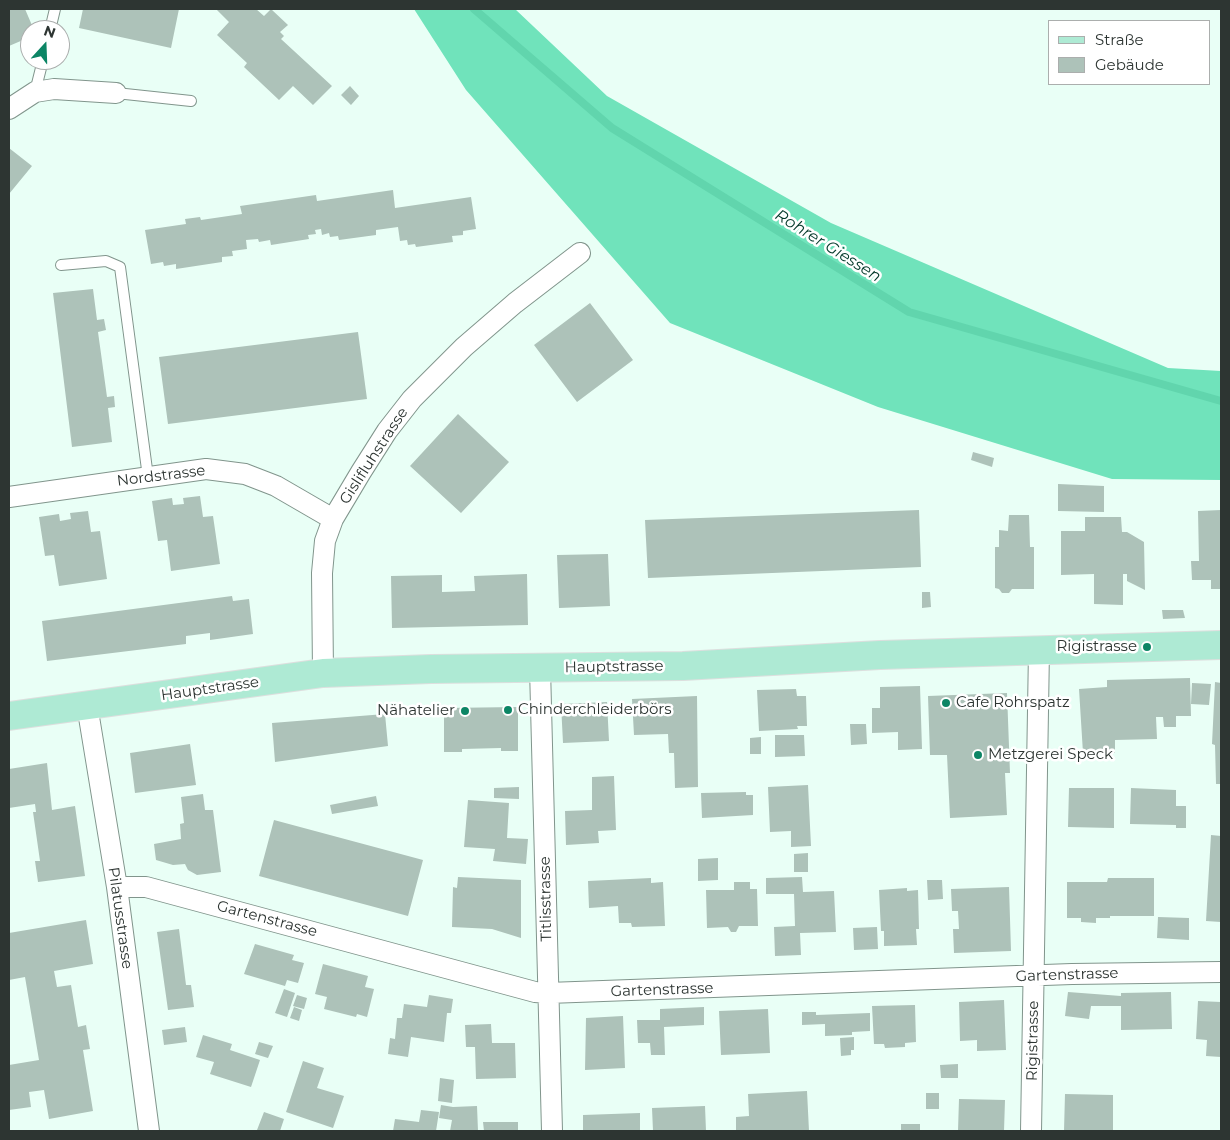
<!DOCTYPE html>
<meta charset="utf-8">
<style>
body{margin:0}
#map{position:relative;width:1230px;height:1140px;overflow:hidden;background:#e9fff6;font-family:Montserrat,sans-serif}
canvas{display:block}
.frame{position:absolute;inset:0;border:10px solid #2d3532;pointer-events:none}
.legend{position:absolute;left:1048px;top:20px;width:162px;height:65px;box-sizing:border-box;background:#fff;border:1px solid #abaead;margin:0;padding:6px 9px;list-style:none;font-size:15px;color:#2d3532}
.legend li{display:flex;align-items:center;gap:10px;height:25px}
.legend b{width:25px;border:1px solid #abaead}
.north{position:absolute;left:20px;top:20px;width:50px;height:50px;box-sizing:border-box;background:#fff;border:1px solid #abaead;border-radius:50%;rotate:20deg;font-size:14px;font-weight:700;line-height:20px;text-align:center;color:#2d3532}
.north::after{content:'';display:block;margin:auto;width:18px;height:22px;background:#0c8565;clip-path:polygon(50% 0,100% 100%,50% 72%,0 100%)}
</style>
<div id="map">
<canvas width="1230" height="1140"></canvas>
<div class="frame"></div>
<ul class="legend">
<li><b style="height:6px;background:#aeead4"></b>Straße</li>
<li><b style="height:14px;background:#adc2b9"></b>Gebäude</li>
</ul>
<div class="north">N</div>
</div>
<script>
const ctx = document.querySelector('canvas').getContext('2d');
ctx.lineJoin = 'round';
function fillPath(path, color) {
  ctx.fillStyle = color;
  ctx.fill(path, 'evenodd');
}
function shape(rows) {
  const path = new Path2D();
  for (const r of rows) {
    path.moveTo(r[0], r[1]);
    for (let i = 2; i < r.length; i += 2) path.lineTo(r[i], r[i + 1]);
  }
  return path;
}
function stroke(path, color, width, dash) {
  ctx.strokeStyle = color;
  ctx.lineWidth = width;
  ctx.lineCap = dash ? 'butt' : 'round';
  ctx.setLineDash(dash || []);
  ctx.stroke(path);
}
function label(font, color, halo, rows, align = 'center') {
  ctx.font = font + ' Montserrat,sans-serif';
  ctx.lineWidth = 5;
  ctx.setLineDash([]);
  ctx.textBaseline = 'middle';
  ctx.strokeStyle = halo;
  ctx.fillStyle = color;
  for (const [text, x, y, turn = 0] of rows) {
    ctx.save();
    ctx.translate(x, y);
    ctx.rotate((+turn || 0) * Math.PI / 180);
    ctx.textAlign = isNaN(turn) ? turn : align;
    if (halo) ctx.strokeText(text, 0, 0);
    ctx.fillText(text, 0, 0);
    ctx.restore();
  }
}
const forest = shape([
 [414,9,515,9,607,96,831,223,1168,368,1221,371,1221,480,1112,479,878,407,670,323,466,90]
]);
const stream = shape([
 [474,9,612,128,909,312,1221,401]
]);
const building = shape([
 [9,9,25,9,34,30,30,30,30,37,9,46],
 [83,9,179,9,171,48,79,28],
 [216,9,256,9,264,16,271,9,288,25,280,32,284,36,281,39,332,86,313,105,293,86,279,100,244,67,247,63,217,35,229,22],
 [350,86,359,96,351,105,341,95],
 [9,148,32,166,9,194],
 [393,190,395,208,471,197,476,229,463,231,463,235,452,236,453,242,416,247,415,244,408,245,407,240,400,241,398,227,376,230,376,235,339,240,338,236,330,237,329,233,322,235,321,229,315,230,316,234,308,235,309,239,271,245,270,240,259,242,258,239,246,240,247,249,232,251,233,256,222,257,222,262,176,269,176,264,164,266,163,262,151,264,145,230,186,224,185,219,200,217,201,220,242,214,240,206,316,195,317,201],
 [93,289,97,320,104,319,106,330,98,332,107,397,114,396,115,407,108,408,112,442,72,447,53,293],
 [590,303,633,360,577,402,534,345],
 [358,332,367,399,168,424,159,357],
 [458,414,509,462,461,513,410,466],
 [973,452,994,458,992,467,971,460],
 [1058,484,1104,486,1104,512,1058,511],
 [200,496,203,517,213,516,220,564,171,571,167,540,158,541,152,501,172,498,173,505,184,504,183,498],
 [919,510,921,567,648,578,645,520],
 [1221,510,1221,589,1211,589,1211,580,1192,580,1191,561,1199,561,1198,511],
 [88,511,91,532,100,531,107,579,59,586,54,555,45,556,39,517,59,514,60,521,71,519,70,513],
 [1009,515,1029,515,1030,547,1034,547,1034,589,1012,589,1009,593,1002,593,999,589,995,588,995,547,999,547,999,530,1008,531],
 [1085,517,1121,517,1122,532,1127,532,1144,542,1145,590,1127,581,1127,574,1123,574,1123,605,1094,604,1094,574,1061,575,1061,531,1085,531],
 [608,554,610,606,559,608,557,555],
 [527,574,528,625,392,628,391,576,442,575,442,592,475,591,474,576],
 [922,592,930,592,931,607,922,608],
 [232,596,233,601,249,599,253,634,210,640,210,633,186,636,186,644,47,661,42,621],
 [1162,610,1183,610,1185,618,1163,619],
 [1190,678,1191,716,1176,716,1176,727,1164,727,1163,717,1156,717,1157,739,1115,740,1115,753,1083,753,1079,689,1107,687,1107,680],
 [1215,682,1221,683,1221,784,1216,784,1215,745,1212,744],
 [1192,683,1211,684,1209,705,1191,704],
 [920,686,922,749,898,750,898,732,872,733,872,708,880,708,880,687],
 [796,689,797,696,806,696,807,726,797,726,798,729,759,731,757,690],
 [1007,693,1010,773,1005,773,1007,815,950,818,947,755,930,755,928,696],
 [697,696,698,787,675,788,674,753,669,753,668,734,634,735,632,699],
 [607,702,609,741,563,743,561,704],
 [518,707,518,751,501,751,501,748,462,749,462,752,444,752,444,708],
 [385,714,388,746,275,762,272,723],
 [850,724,866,724,867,744,851,745],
 [775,735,804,735,805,756,775,757],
 [761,737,761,754,750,754,750,738],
 [190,744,196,785,135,793,130,753],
 [47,763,52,810,75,806,85,876,38,882,35,861,40,861,33,812,36,812,35,804,9,808,9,769],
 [614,776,616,830,598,831,599,843,566,845,565,811,592,810,592,777],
 [808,785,811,846,791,847,791,831,770,832,768,787],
 [519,787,519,799,494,798,494,788],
 [1069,788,1114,788,1114,828,1068,827],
 [1131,788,1176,790,1176,806,1186,806,1186,828,1176,828,1176,825,1130,824],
 [746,792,746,795,753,795,753,815,702,818,701,793],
 [203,794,205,810,213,810,221,872,197,875,188,870,185,864,173,865,156,860,154,844,181,839,180,824,184,823,181,797],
 [376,796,378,806,332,814,330,805],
 [468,800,509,803,507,838,528,839,526,864,493,861,495,849,464,847],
 [274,820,423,860,408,916,259,876],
 [1211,835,1221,836,1221,922,1206,921],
 [808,853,808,872,794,872,794,854],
 [718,858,718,880,698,881,698,859],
 [458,877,521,880,521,938,492,929,452,927,453,887,457,888],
 [802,877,803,892,834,891,836,932,800,933,801,955,775,956,774,927,795,926,794,894,766,894,766,878],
 [651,878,651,883,663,882,665,926,632,927,631,923,619,923,618,906,589,908,588,881],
 [1108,878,1154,878,1154,916,1110,916,1110,918,1096,918,1096,923,1081,922,1081,918,1067,918,1067,882,1107,882],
 [927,880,942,880,943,899,928,900],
 [734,882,750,882,750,889,757,889,758,926,739,926,736,932,731,932,728,927,707,928,706,890,734,890],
 [1009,887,1011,951,954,953,953,929,959,929,958,911,952,911,951,889],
 [907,888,907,891,918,890,919,929,916,929,917,945,884,946,884,931,881,931,879,890],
 [1158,917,1189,918,1189,940,1157,938],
 [86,920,93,964,54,971,57,987,71,985,78,1027,86,1025,90,1049,83,1050,93,1111,49,1119,44,1090,29,1092,31,1107,9,1110,9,1065,39,1060,25,977,9,980,9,933],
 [877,927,878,949,854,950,853,928],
 [179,929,186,985,191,985,194,1007,168,1010,157,932],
 [255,944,294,955,292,960,304,963,298,983,287,980,285,986,244,974],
 [323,964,368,976,365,987,374,989,367,1017,357,1014,356,1017,324,1009,327,997,315,994],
 [284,989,295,993,287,1017,275,1013],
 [1068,992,1121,996,1121,993,1171,992,1172,1029,1121,1030,1121,1006,1091,1006,1089,1019,1065,1016],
 [297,995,307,998,304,1009,293,1006],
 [429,995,453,999,451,1013,447,1013,444,1042,411,1037,408,1057,388,1054,390,1038,395,1039,397,1018,402,1018,404,1004,427,1007],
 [1004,1000,1006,1050,977,1051,977,1040,960,1041,959,1002],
 [1198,1001,1221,1002,1221,1057,1206,1056,1207,1040,1196,1039],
 [915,1005,916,1042,905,1043,905,1047,885,1048,884,1044,874,1044,872,1006],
 [294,1007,302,1010,299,1021,290,1018],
 [704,1007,704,1025,664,1027,665,1055,651,1055,650,1043,638,1043,637,1020,660,1020,660,1009],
 [768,1009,770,1053,721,1055,719,1011],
 [802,1012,816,1012,816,1015,870,1013,870,1031,852,1032,852,1035,825,1036,825,1024,802,1025],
 [623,1016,625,1068,585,1070,586,1018],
 [491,1024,492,1043,515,1043,516,1078,476,1079,475,1047,466,1047,465,1025],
 [185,1027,187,1042,164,1045,162,1030],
 [203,1035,232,1044,230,1050,260,1060,251,1087,210,1074,214,1062,196,1057],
 [854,1037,854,1050,851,1050,851,1055,841,1056,840,1038],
 [259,1042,273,1046,268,1058,255,1054],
 [303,1061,324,1068,317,1088,344,1096,333,1128,286,1112],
 [958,1064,958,1078,941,1078,940,1065],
 [440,1078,454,1080,452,1103,438,1101],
 [807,1091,809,1131,736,1131,736,1117,749,1116,748,1094],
 [926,1093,939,1093,939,1109,926,1109],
 [1065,1094,1113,1095,1113,1131,1064,1131],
 [959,1099,1005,1100,1004,1131,958,1131],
 [441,1105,453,1107,477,1106,478,1131,450,1131,452,1120,439,1118],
 [705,1106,706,1131,653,1131,652,1108],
 [421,1110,439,1112,436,1131,393,1131,395,1119,419,1122],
 [264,1112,284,1119,280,1131,257,1130],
 [640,1113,640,1131,583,1131,583,1115],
 [483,1122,518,1122,518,1131,484,1131],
 [901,1124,920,1124,920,1131,901,1131]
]);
const lane = shape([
 [50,30,55,9],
 [35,92,43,60],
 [116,93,191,101],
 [61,265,106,261,120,267,148,477]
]);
const street = shape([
 [9,109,35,92,54,89,116,93],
 [9,497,206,469,245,474,276,486,333,519],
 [540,668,552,1131],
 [323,673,322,573,325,541,333,519,361,472,387,431,412,399,464,347,515,303,580,253],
 [87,705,117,887,149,1131],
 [117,887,146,887,535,992,548,993,1072,974,1221,972],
 [1031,1131,1039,650]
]);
const primary = shape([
 [9,716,323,673,431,669,683,666,880,655,1221,645]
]);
const markers = [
 [1147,647,5,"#0c8565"],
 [946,703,5,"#0c8565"],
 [508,710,5,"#0c8565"],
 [465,711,5,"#0c8565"],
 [978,755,5,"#0c8565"]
];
const streetNames = [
 ["Gislifluhstrasse",374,456,-57],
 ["Nordstrasse",161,476,-7],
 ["Hauptstrasse",614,667,-1],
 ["Hauptstrasse",210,689,-8],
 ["Titlisstrasse",546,899,-91],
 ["Pilatusstrasse",120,918,82],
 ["Gartenstrasse",267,919,15],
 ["Gartenstrasse",1067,975,-2],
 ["Gartenstrasse",662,990,-2],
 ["Rigistrasse",1033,1041,-89]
];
const poiNames = [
 ["Rigistrasse",1137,647,"right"],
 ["Cafe Rohrspatz",956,703],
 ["Chinderchleiderbörs",518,710],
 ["Nähatelier",455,711,"right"],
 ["Metzgerei Speck",988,755]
];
const waterNames = [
 ["Rohrer Giessen",828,246,32]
];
fillPath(forest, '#70e3bb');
stroke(stream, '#61d5ad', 8);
fillPath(building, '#adc2b9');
stroke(lane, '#81958c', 12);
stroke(street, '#81958c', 22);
stroke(primary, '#dddfde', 30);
stroke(lane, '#fff', 10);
stroke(street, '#fff', 20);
stroke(primary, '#aeead4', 28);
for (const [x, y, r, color] of markers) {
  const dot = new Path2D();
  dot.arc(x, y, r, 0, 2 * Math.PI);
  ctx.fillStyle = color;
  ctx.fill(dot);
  stroke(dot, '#fff', 2);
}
label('15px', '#2d3532', '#fff', streetNames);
label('15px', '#2d3532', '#fff', poiNames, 'left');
label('italic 16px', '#023829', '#fff', waterNames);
</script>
